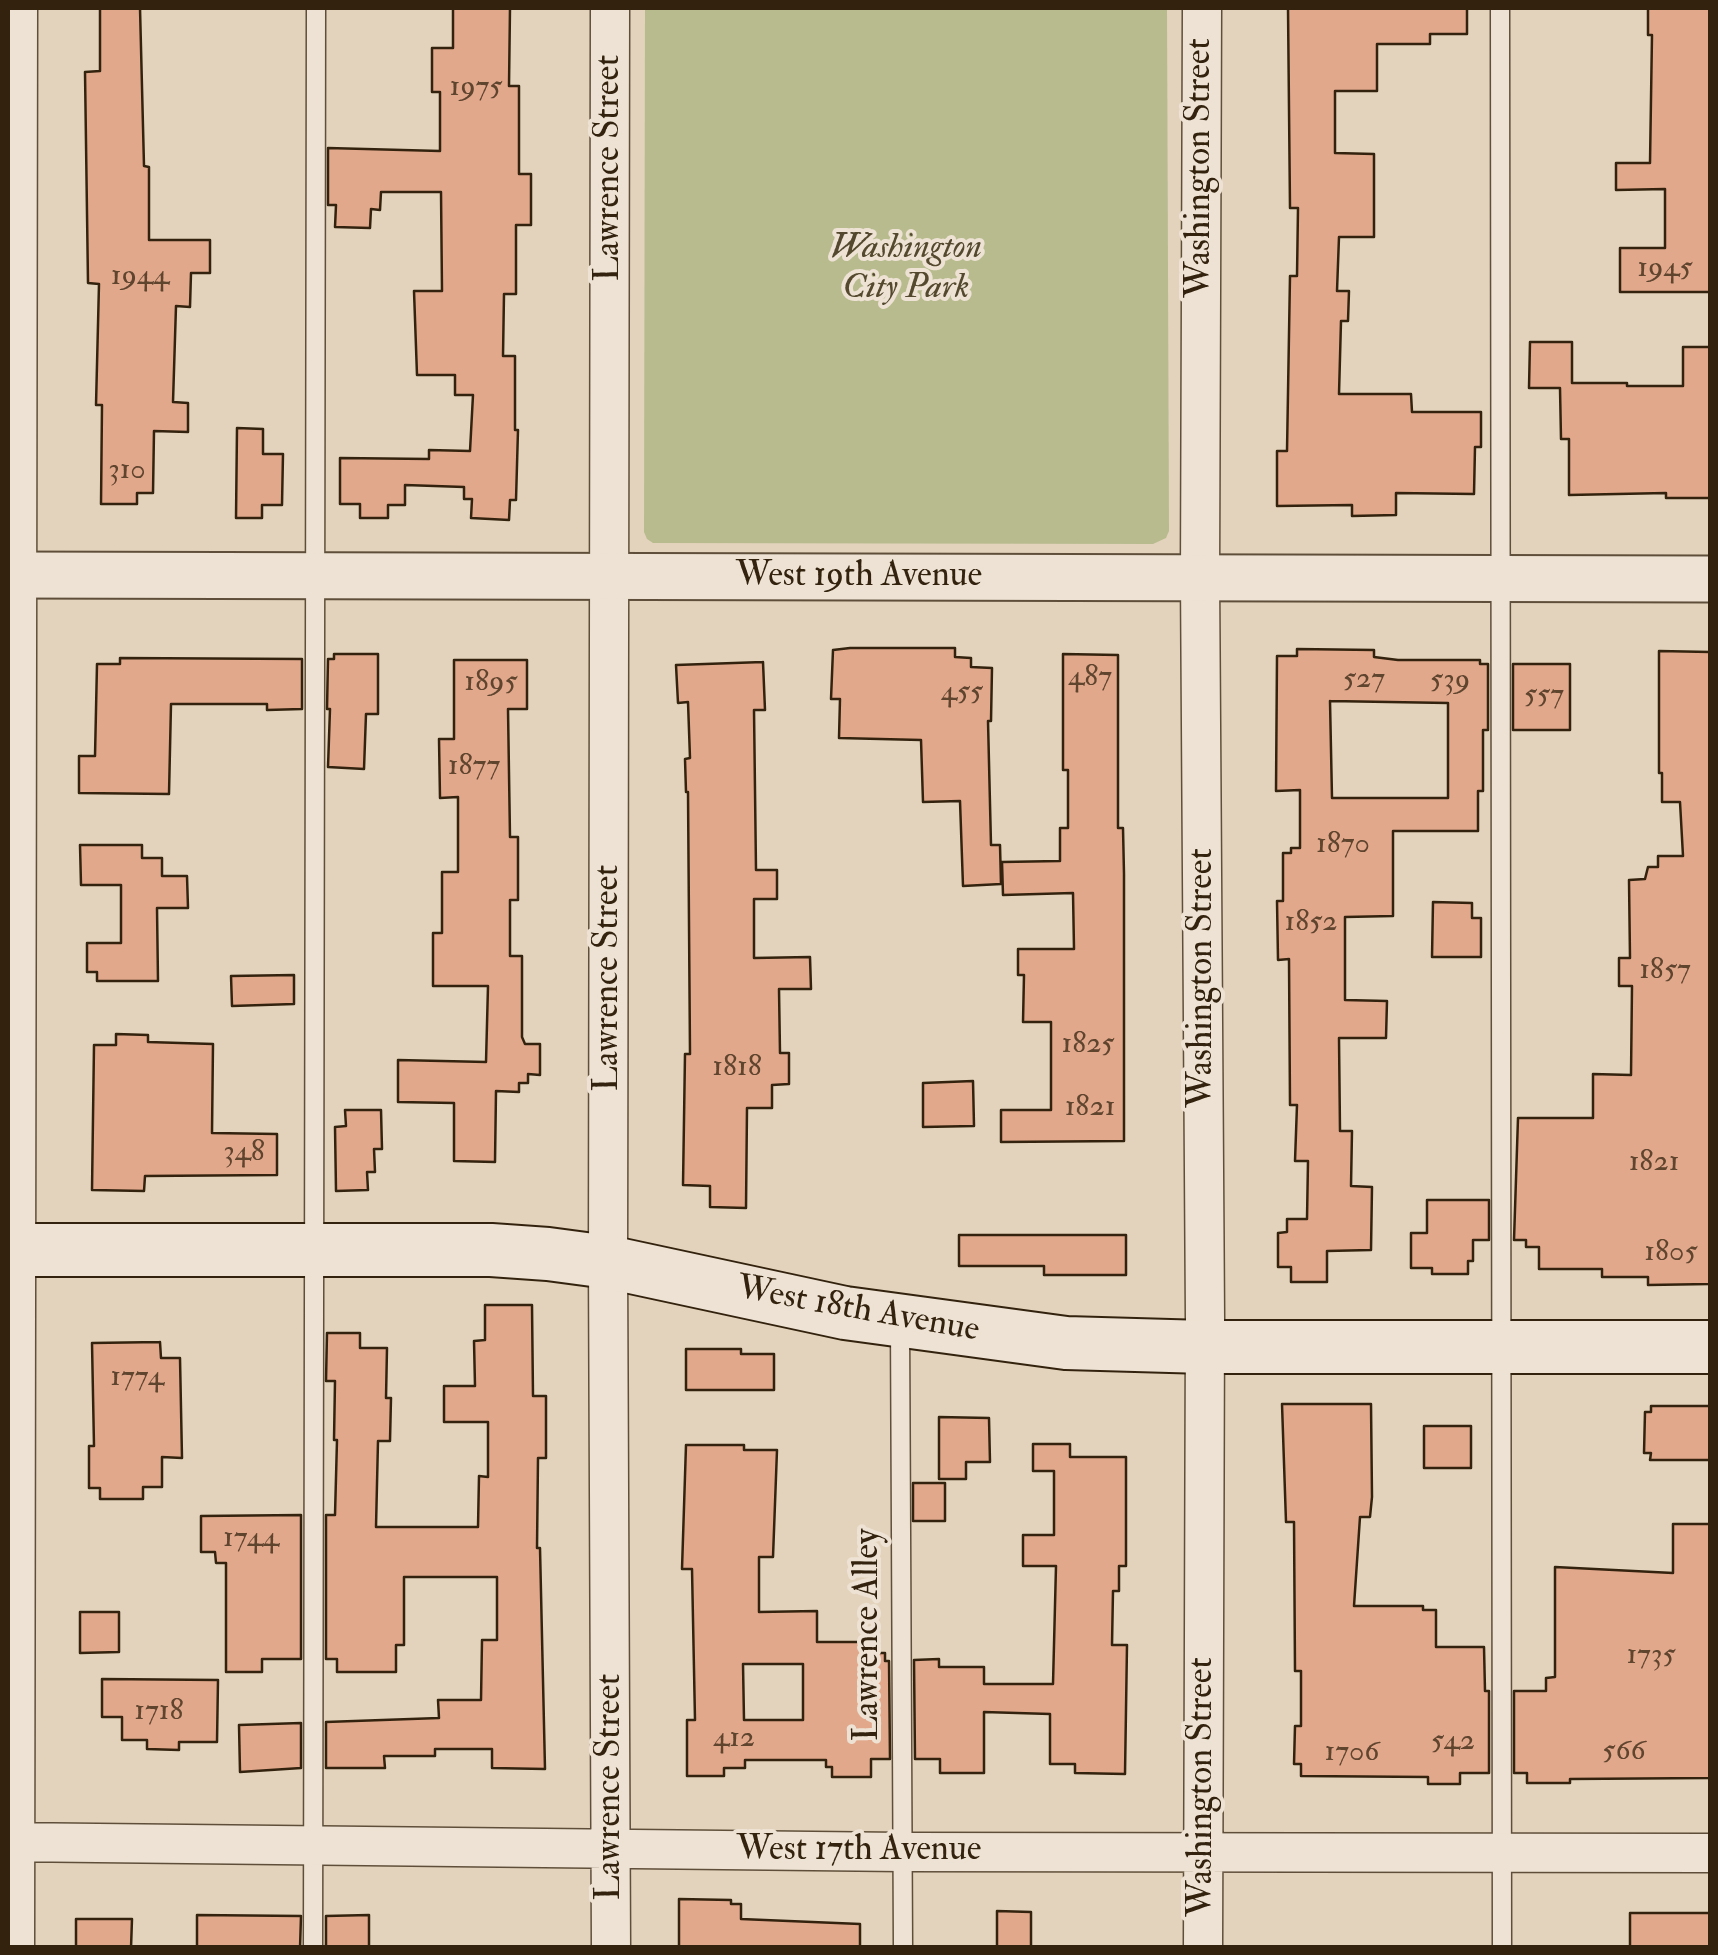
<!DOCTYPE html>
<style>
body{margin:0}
#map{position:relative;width:1718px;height:1955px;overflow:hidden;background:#e3d3bc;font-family:"IM FELL Double Pica",serif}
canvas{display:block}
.frame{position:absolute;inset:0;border:10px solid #33230e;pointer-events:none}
</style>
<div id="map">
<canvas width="1718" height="1955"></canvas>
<div class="frame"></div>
</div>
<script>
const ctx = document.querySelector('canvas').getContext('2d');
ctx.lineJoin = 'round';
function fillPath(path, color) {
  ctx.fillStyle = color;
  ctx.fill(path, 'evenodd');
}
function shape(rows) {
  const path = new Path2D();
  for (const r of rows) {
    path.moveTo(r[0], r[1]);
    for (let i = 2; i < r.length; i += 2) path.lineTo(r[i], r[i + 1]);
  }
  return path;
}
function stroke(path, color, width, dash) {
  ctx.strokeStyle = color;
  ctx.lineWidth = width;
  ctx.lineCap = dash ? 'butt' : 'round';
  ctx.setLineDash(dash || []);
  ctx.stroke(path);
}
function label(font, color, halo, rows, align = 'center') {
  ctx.font = font + ' "IM FELL Double Pica",serif';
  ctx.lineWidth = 8;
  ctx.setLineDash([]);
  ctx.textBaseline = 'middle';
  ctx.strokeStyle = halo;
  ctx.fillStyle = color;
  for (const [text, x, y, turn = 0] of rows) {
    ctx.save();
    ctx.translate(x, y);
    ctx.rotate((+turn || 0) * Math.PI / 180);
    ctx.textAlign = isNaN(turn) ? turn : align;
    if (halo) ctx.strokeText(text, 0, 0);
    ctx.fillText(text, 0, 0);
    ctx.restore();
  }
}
const green = shape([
 [645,8,1167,8,1169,531,1166,538,1153,544,653,543,647,539,644,532]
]);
const building = shape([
 [100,8,140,8,144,166,149,167,149,240,210,240,210,273,191,273,190,307,176,306,173,402,188,403,188,432,154,431,153,493,137,493,137,504,101,504,102,405,96,405,99,284,88,283,85,72,100,71,100,8],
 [453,8,510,8,509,86,519,86,519,174,531,174,531,225,516,225,516,294,504,294,503,356,515,356,515,430,518,430,516,500,510,500,509,520,471,518,472,499,464,499,464,487,405,485,405,505,388,505,388,518,360,518,360,504,340,504,340,458,429,459,429,450,470,451,473,395,455,395,455,375,417,375,414,291,442,291,441,192,381,192,380,210,371,209,370,228,335,227,336,205,328,205,328,148,440,151,440,92,432,92,432,48,453,48,453,8],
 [1288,8,1467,8,1467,34,1430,34,1430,44,1377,44,1377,91,1335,91,1335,153,1374,154,1374,237,1339,237,1337,291,1349,291,1348,321,1341,321,1339,394,1411,394,1412,412,1481,412,1481,447,1475,447,1474,494,1396,493,1396,515,1352,516,1352,505,1277,506,1277,451,1287,451,1290,276,1297,276,1298,208,1290,208,1288,8],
 [1648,8,1710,8,1710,292,1620,292,1620,248,1665,248,1665,189,1616,190,1616,163,1650,163,1652,35,1648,35,1648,8],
 [1530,342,1572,342,1572,383,1627,383,1627,386,1683,386,1683,347,1710,347,1710,498,1666,498,1666,493,1569,495,1569,439,1561,439,1560,388,1529,388,1530,342],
 [237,428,263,429,263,454,283,454,282,505,262,505,262,518,236,518,237,428],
 [850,648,955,648,955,657,971,658,971,667,992,668,991,721,988,721,991,845,1000,845,1001,884,963,886,960,801,923,802,921,740,839,738,840,699,831,699,833,650,850,648],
 [1297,649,1374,650,1374,657,1398,660,1480,660,1480,664,1488,664,1488,730,1483,730,1483,791,1478,791,1478,831,1393,831,1393,916,1345,917,1345,1000,1387,1001,1386,1038,1339,1038,1340,1131,1352,1131,1351,1186,1372,1187,1371,1250,1327,1251,1327,1282,1291,1282,1291,1267,1278,1267,1278,1233,1287,1232,1287,1219,1307,1219,1308,1161,1295,1161,1297,1105,1290,1105,1289,959,1278,960,1277,901,1283,901,1283,853,1291,853,1291,848,1300,848,1300,790,1276,791,1277,656,1297,656,1297,649],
 [1330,701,1448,703,1448,798,1332,798,1330,701],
 [1659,651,1710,652,1710,1284,1648,1285,1648,1277,1602,1277,1602,1269,1539,1269,1539,1247,1526,1247,1526,1240,1514,1240,1518,1118,1593,1118,1593,1074,1631,1075,1632,986,1619,986,1619,958,1630,958,1629,880,1645,879,1648,867,1658,867,1658,856,1683,856,1680,802,1662,802,1662,773,1659,773,1659,651],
 [334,654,378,654,378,714,366,714,364,769,328,767,330,709,327,709,328,659,334,659,334,654],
 [1063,654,1118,655,1118,828,1123,828,1124,874,1124,1141,1001,1142,1001,1110,1051,1110,1051,1022,1023,1022,1024,975,1018,975,1018,949,1074,949,1073,893,1003,895,1002,862,1060,861,1060,828,1068,828,1068,770,1063,770,1063,654],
 [120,658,302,659,302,709,267,710,267,704,171,704,169,794,79,793,79,756,95,756,97,664,120,664,120,658],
 [454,660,527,660,527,709,508,709,510,837,518,837,518,900,510,900,510,956,522,956,522,1037,525,1044,540,1044,540,1075,528,1074,528,1083,519,1083,519,1092,496,1091,495,1162,454,1161,454,1103,398,1102,398,1060,486,1062,488,986,433,986,433,933,442,933,442,872,458,872,458,797,440,798,439,739,454,739,454,660],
 [763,662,765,710,754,710,756,870,777,870,777,899,754,899,754,958,810,957,811,989,779,989,780,1053,789,1053,789,1084,772,1085,772,1108,747,1108,746,1208,710,1207,710,1186,683,1185,685,1054,690,1054,688,792,686,792,685,759,690,758,688,702,678,703,676,665,763,662],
 [1513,664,1570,664,1570,730,1513,730,1513,664],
 [80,845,142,845,142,858,162,858,162,876,187,876,188,908,157,908,158,981,97,981,97,972,87,972,87,943,121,943,121,885,81,885,80,845],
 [1433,902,1472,903,1472,918,1481,918,1481,957,1432,957,1433,902],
 [294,975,294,1004,232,1006,231,976,294,975],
 [116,1034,148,1035,148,1042,213,1044,212,1133,277,1134,277,1175,145,1176,144,1191,92,1190,94,1045,116,1045,116,1034],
 [973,1081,974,1126,923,1127,923,1083,973,1081],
 [345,1110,381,1110,382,1149,374,1149,375,1172,367,1172,368,1190,336,1191,335,1127,346,1126,345,1110],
 [1427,1200,1489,1200,1489,1240,1473,1240,1473,1261,1468,1261,1468,1274,1432,1274,1432,1268,1411,1268,1411,1233,1427,1233,1427,1200],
 [959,1235,1126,1235,1126,1275,1044,1275,1044,1266,959,1266,959,1235],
 [485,1305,532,1305,533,1396,546,1396,546,1458,538,1458,537,1548,540,1548,545,1769,492,1768,492,1749,435,1749,435,1756,384,1756,385,1768,326,1768,326,1722,439,1718,438,1700,481,1700,482,1640,497,1640,497,1577,404,1577,404,1645,396,1645,396,1672,337,1672,337,1659,326,1659,326,1515,335,1515,337,1440,334,1440,335,1381,326,1381,327,1333,360,1333,360,1348,387,1348,386,1398,391,1398,390,1441,378,1441,376,1527,478,1527,479,1476,488,1477,488,1422,444,1422,444,1386,475,1386,474,1341,485,1340,485,1305],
 [160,1342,161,1358,180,1358,182,1458,162,1457,162,1487,143,1487,143,1499,100,1499,100,1488,89,1488,89,1446,94,1446,92,1343,160,1342],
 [686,1349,741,1349,741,1354,774,1354,774,1390,686,1390,686,1349],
 [1282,1404,1371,1404,1372,1497,1370,1517,1360,1517,1354,1606,1423,1606,1423,1610,1436,1610,1436,1647,1484,1647,1485,1691,1489,1691,1489,1773,1460,1773,1460,1784,1428,1784,1428,1777,1301,1776,1301,1764,1294,1764,1295,1726,1301,1726,1301,1671,1295,1671,1294,1522,1286,1522,1282,1404],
 [1651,1406,1710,1406,1710,1460,1650,1460,1651,1453,1644,1453,1645,1412,1651,1412,1651,1406],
 [939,1417,989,1418,990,1462,966,1462,966,1479,939,1479,939,1417],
 [1424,1426,1471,1426,1471,1468,1424,1468,1424,1426],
 [1033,1444,1070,1444,1070,1457,1126,1457,1126,1566,1119,1566,1119,1591,1113,1591,1112,1645,1127,1645,1125,1774,1075,1773,1075,1764,1050,1764,1050,1714,984,1712,984,1773,940,1773,940,1759,915,1759,914,1660,939,1659,939,1667,984,1667,984,1684,1053,1684,1056,1566,1023,1566,1023,1535,1054,1535,1054,1471,1033,1471,1033,1444],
 [686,1445,744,1445,744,1450,777,1450,773,1557,759,1557,759,1612,817,1611,817,1642,868,1642,868,1653,885,1653,885,1661,889,1661,890,1759,871,1759,871,1777,832,1777,832,1767,826,1767,826,1760,745,1760,745,1768,724,1768,724,1776,687,1776,687,1720,695,1720,692,1569,682,1569,686,1445],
 [743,1664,803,1664,803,1720,744,1720,743,1664],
 [913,1483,945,1483,945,1521,913,1521,913,1483],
 [301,1515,301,1659,262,1659,262,1672,226,1672,226,1563,216,1563,215,1552,201,1552,201,1516,301,1515],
 [1673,1524,1710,1524,1710,1778,1570,1779,1570,1783,1527,1783,1527,1773,1514,1773,1514,1691,1546,1691,1546,1678,1555,1677,1555,1567,1673,1573,1673,1524],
 [80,1612,119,1612,119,1652,80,1653,80,1612],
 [102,1679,218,1680,217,1742,179,1742,179,1750,147,1749,147,1740,122,1740,122,1717,102,1717,102,1679],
 [301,1723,301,1768,240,1772,239,1725,301,1723],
 [679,1899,731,1900,731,1904,741,1904,741,1919,860,1924,860,1948,679,1948,679,1899],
 [997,1911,1031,1912,1031,1948,997,1948,997,1911],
 [1630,1913,1710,1913,1710,1948,1630,1948,1630,1913],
 [197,1915,301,1916,300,1948,197,1948,197,1915],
 [369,1915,369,1948,326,1948,326,1916,369,1915],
 [76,1919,132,1919,131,1948,76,1948,76,1919]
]);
const service = shape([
 [1500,8,1502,1948],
 [900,1323,903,1948],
 [313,1948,316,8]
]);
const minor = shape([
 [610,8,608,1262,611,1948],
 [1202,8,1200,576,1205,1319,1203,1948],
 [8,1842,902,1852,1710,1853],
 [15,1948,18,8]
]);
const tertiary = shape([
 [8,575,1710,579]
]);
const secondary = shape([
 [8,1250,491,1250,548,1254,608,1262,845,1313,1066,1343,1205,1347,1710,1347]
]);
const numberNames = [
 ["1975",476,89],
 ["1945",1665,270],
 ["1944",140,278],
 ["310",127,472],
 ["487",1090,679],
 ["527",1364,681],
 ["539",1450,682],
 ["1895",491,684],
 ["455",962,694],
 ["557",1544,697],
 ["1877",474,768],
 ["1870",1343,846],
 ["1852",1311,924],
 ["1857",1665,972],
 ["1825",1088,1046],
 ["1818",737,1069],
 ["1821",1090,1109],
 ["348",244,1154],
 ["1821",1654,1164],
 ["1805",1671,1254],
 ["1774",137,1379],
 ["1744",251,1540],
 ["1735",1651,1657],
 ["1718",159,1713],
 ["412",734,1740],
 ["542",1453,1743],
 ["566",1624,1753],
 ["1706",1352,1754]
];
const streetNames = [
 ["Lawrence Street",610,168,-90],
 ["Washington Street",1201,168,-90],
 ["West 19th Avenue",859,577],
 ["Lawrence Street",609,978,-90],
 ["Washington Street",1203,978,-90],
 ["West 18th Avenue",858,1311,10],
 ["Lawrence Alley",869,1635,-90],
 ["Lawrence Street",611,1787,-90],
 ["Washington Street",1203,1787,-90],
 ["West 17th Avenue",859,1851]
];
const parkNames = [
 ["Washington",906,249],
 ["City Park",906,289]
];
fillPath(green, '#b7bb8e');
fillPath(building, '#e2a88c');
stroke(building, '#33230e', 2.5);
stroke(service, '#5f4f3a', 21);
stroke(minor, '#5f4f3a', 41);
stroke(tertiary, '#5f4f3a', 49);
stroke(secondary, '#33230e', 56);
stroke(service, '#ede2d3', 18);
stroke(minor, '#ede2d3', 38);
stroke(tertiary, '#ede2d3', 45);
stroke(secondary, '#ede2d3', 52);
label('30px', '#5f442e', null, numberNames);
label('35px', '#33230e', '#ede2d3', streetNames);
label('italic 35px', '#54492e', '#ede2d3', parkNames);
</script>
